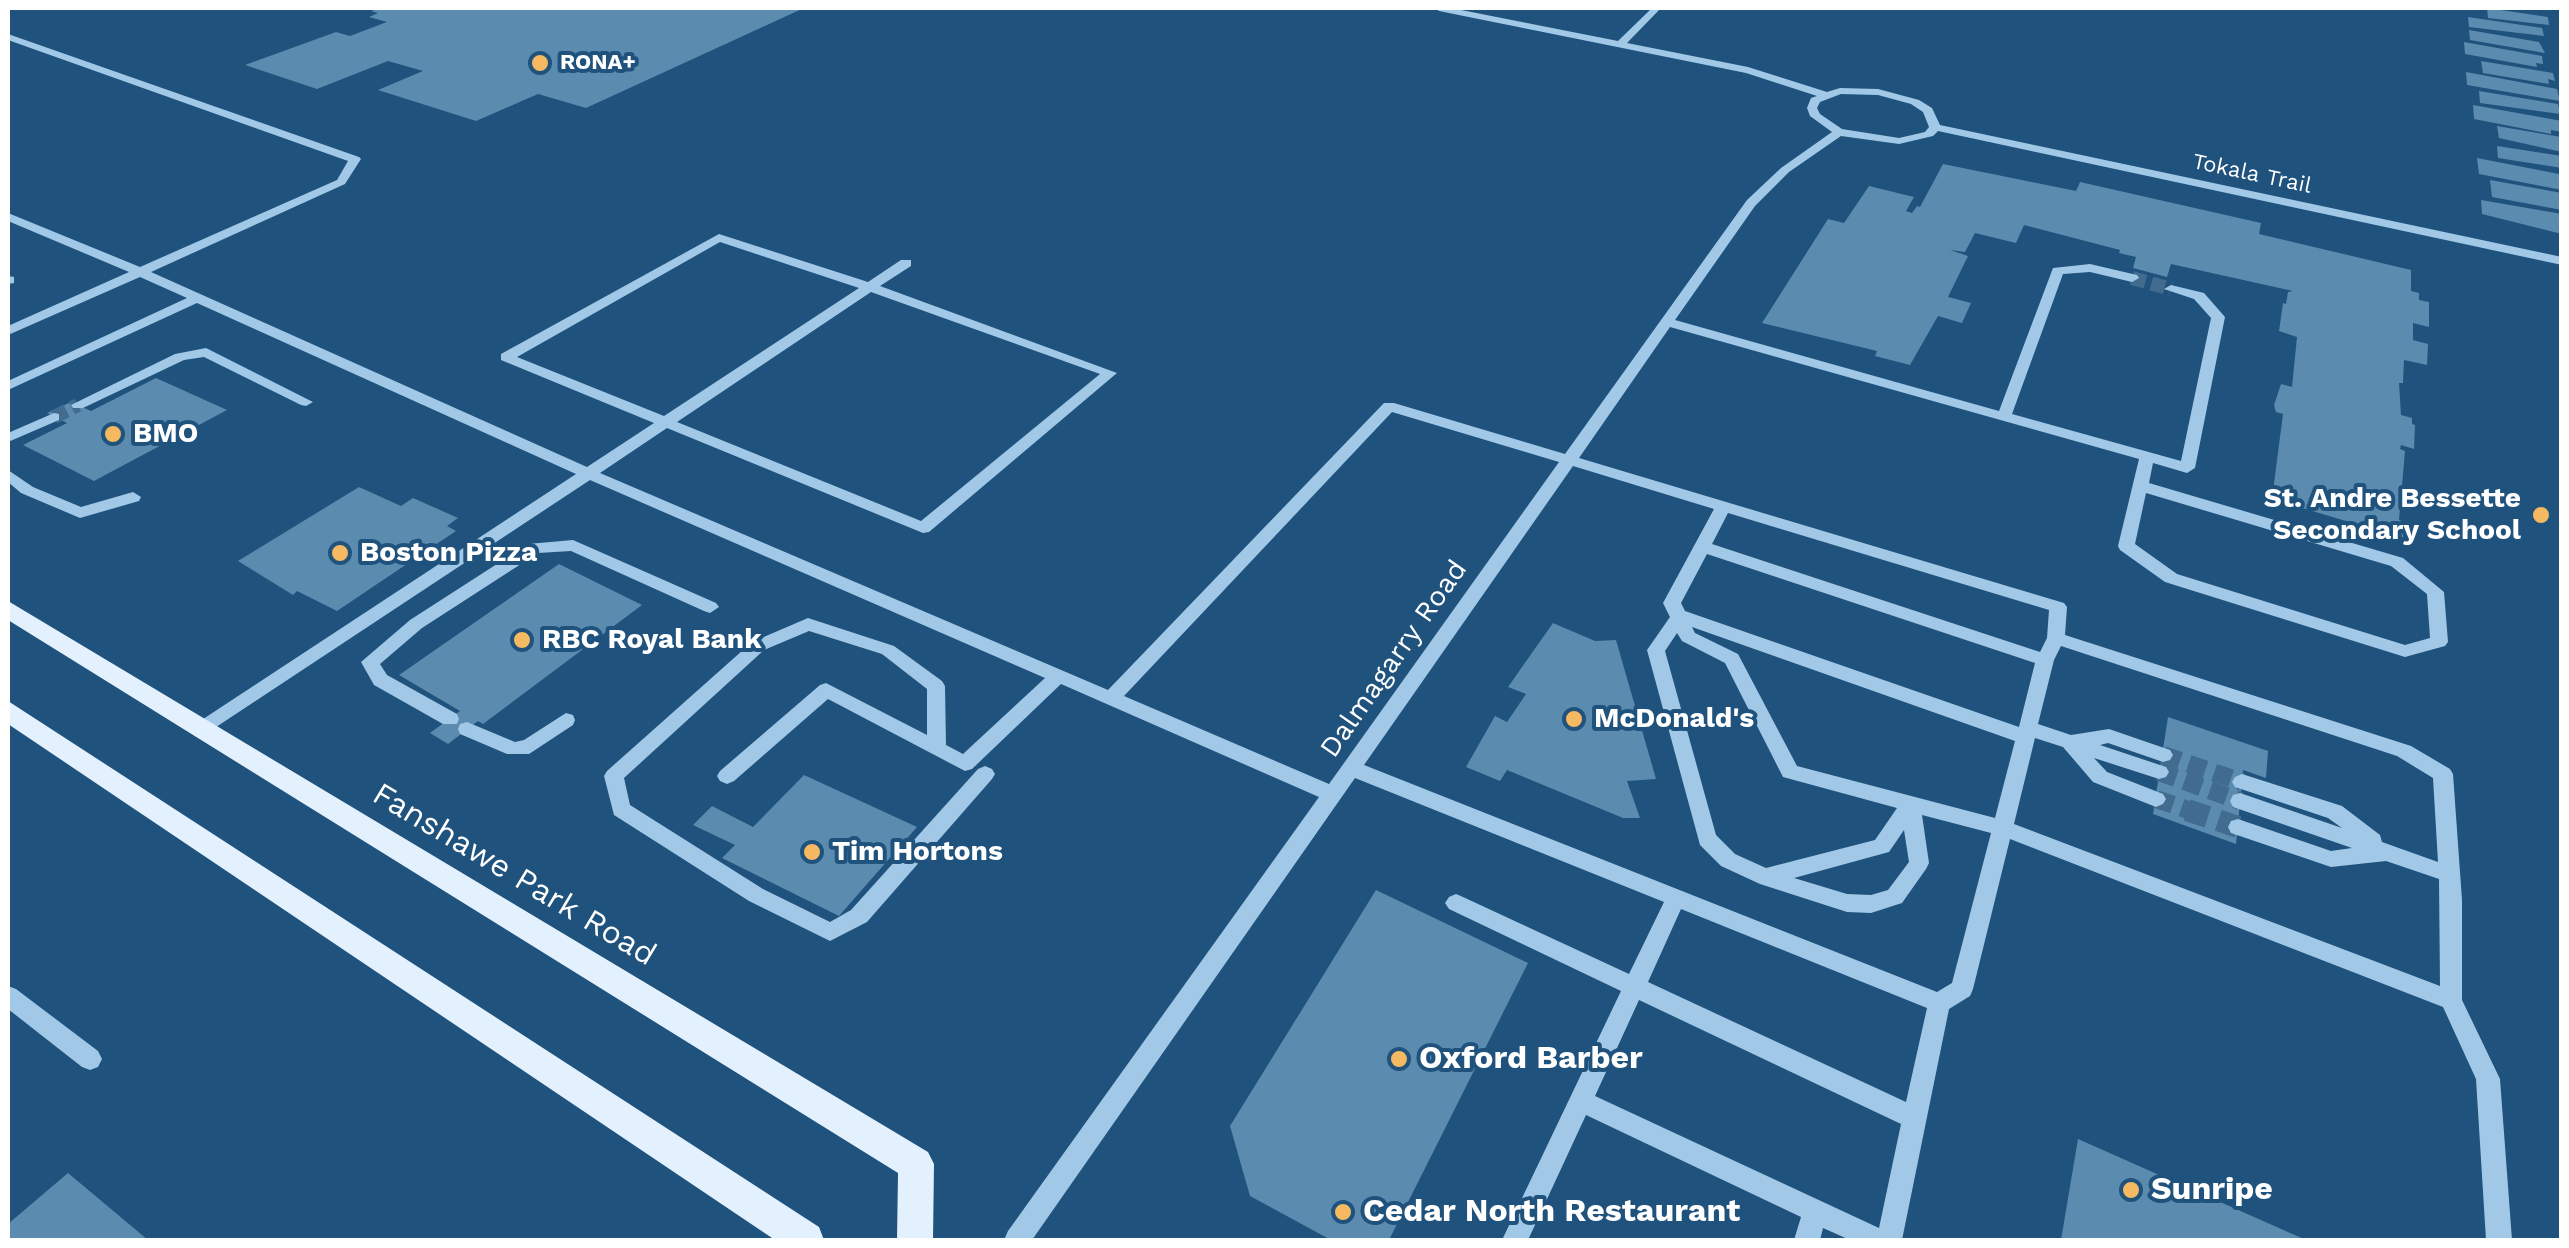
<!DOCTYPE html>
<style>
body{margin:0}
#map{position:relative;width:2569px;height:1248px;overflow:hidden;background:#1f527c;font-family:"Work Sans",sans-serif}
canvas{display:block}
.frame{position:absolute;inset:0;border:10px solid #fff;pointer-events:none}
</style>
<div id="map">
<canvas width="2569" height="1248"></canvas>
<div class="frame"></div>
</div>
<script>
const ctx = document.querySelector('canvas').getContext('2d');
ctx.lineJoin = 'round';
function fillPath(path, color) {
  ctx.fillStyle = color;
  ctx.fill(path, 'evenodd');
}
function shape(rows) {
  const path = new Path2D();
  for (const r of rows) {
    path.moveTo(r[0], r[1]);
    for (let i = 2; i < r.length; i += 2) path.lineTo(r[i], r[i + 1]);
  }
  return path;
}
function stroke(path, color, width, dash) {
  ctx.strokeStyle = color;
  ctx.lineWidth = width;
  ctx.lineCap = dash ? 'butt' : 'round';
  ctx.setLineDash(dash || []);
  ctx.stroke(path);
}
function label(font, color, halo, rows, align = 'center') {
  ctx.font = font + ' "Work Sans",sans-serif';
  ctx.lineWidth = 8;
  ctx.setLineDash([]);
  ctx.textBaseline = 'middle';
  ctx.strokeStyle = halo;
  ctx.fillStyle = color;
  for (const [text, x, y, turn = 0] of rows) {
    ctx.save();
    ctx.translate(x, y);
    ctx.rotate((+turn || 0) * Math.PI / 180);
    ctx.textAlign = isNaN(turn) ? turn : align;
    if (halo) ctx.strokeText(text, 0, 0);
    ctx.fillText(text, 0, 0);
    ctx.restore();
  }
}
const building = shape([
 [381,8,804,8,586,108,538,94,476,121,378,90,423,71,388,61,317,89,245,65,336,32,350,36,387,22,369,17,378,13,371,11],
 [2487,8,2548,17,2549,25,2488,18],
 [2468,17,2542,28,2544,36,2469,27],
 [2469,30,2539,42,2545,53,2470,40],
 [2464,42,2542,56,2543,64,2536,63,2537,67,2465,54],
 [2481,61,2553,73,2555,81,2548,79,2549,84,2483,73],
 [2466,72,2557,89,2560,101,2467,85],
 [2479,91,2558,104,2560,114,2480,103],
 [2473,105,2562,121,2562,132,2551,130,2551,134,2474,119],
 [2497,126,2561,137,2562,152,2499,138],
 [2497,146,2562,156,2562,168,2498,158],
 [2477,158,2559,174,2562,190,2479,174],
 [1943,164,2076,191,2080,182,2261,223,2259,234,2411,270,2411,291,2419,293,2419,300,2429,302,2429,327,2413,323,2413,340,2428,344,2427,365,2404,360,2403,383,2399,383,2401,415,2412,418,2412,424,2415,425,2414,449,2401,445,2400,449,2405,451,2399,520,2405,522,2404,543,2366,532,2366,527,2272,499,2283,414,2276,412,2274,405,2281,384,2292,387,2297,337,2279,331,2283,303,2286,304,2288,292,2293,291,2171,264,2167,277,2133,268,2136,257,2119,253,2120,250,2024,225,2016,243,1975,233,1965,252,1950,250,1968,256,1948,297,1971,303,1962,323,1938,316,1910,365,1875,356,1877,351,1762,323,1828,219,1844,223,1869,186,1914,197,1906,211,1912,213,1917,206,1920,207],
 [2490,180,2562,193,2562,210,2492,197],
 [2481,200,2562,214,2562,234,2482,214],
 [156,378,227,410,94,481,23,445,67,423,47,413,71,402,91,411],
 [359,487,401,506,413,498,458,518,447,526,456,531,337,611,297,591,293,595,238,561],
 [559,564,642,605,483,724,478,721,448,744,430,733,460,711,399,675],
 [1553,623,1595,641,1616,640,1656,779,1627,781,1640,818,1623,818,1507,770,1500,781,1466,767,1495,716,1507,722,1526,694,1508,687],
 [2168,717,2268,751,2266,778,2243,770,2236,844,2153,814],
 [804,775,917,827,839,916,722,858,735,845,693,825,712,806,753,827],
 [1376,890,1528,963,1389,1240,1331,1240,1250,1196,1230,1126],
 [2078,1139,2306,1240,2061,1240],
 [68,1173,148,1240,8,1240,8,1224]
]);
const minorTunnelFar2 = shape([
 [2132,278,2171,289],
 [54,417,78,405]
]);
const minorTunnelFar1 = shape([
 [2163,755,2242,782],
 [2159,772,2240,801],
 [2156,799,2194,812]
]);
const minorTunnel = shape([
 [2187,810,2238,827]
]);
const minor = shape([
 [1435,8,1451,8,1618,41,1652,8,1661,8,1627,43,1748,67,1827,92,1840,88,1878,89,1919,100,1932,108,1940,125,2562,257,2562,265,1938,131,1933,136,1899,144,1841,136,1789,172,1755,206,1675,320,1999,411,2053,268,2090,264,2137,275,2139,278,2132,282,2090,272,2063,274,2012,414,2181,461,2211,318,2194,299,2164,289,2171,285,2204,293,2225,317,2195,468,2187,473,2153,463,2149,483,2403,558,2444,592,2448,642,2445,646,2405,657,2165,582,2120,550,2118,546,2139,459,1670,327,1579,458,2064,603,2067,607,2065,635,2411,746,2450,769,2453,774,2462,900,2462,1000,2500,1079,2512,1240,2486,1240,2476,1079,2443,1007,2010,839,1973,989,1970,996,1949,1009,1902,1240,1850,1240,1823,1228,1820,1240,1794,1240,1801,1217,1586,1115,1528,1240,1502,1240,1621,991,1449,909,1445,903,1449,897,1456,894,1463,897,1629,974,1664,902,1355,778,1032,1240,1004,1240,1008,1231,1319,797,1061,684,972,769,965,771,828,699,734,781,727,784,720,781,717,776,720,771,820,685,826,683,927,735,927,689,882,654,809,631,764,650,624,778,630,805,763,889,830,922,851,910,978,769,985,766,992,769,995,774,992,779,867,922,830,941,749,901,614,815,604,776,607,771,752,642,808,618,894,646,942,681,945,686,946,745,963,754,1045,678,590,480,201,737,194,735,192,730,194,725,576,474,197,303,8,390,8,381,187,298,140,277,8,335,8,326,129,272,8,221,8,213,140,267,337,180,348,161,8,40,8,34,359,157,361,159,345,184,151,272,587,467,654,423,501,360,501,354,719,234,868,282,901,260,911,260,911,266,880,286,1117,373,929,532,923,533,667,428,600,473,1108,690,1384,403,1394,403,1565,454,1747,200,1781,168,1832,132,1810,116,1807,108,1811,98,1817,96,1746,73,1439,11,1435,8],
 [1841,94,1878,95,1911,104,1923,112,1929,127,1925,132,1899,138,1842,129,1820,114,1817,108,1820,102,1841,94],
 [720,242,859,288,664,416,517,357,720,242],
 [871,292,1100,374,921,521,677,422,871,292],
 [1392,412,1559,462,1329,784,1124,696,1392,412],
 [1573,466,1714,509,1663,603,1670,617,1647,650,1700,845,1721,866,1760,884,1847,912,1871,913,1902,903,1926,869,1929,863,1922,815,1991,833,1952,983,1937,992,1364,765,1573,466],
 [2146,493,2391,566,2427,594,2430,638,2405,645,2177,574,2135,544,2146,493],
 [1728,513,2049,610,2047,638,2040,652,1712,544,1728,513],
 [1707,554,2035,663,2019,727,1685,611,1681,603,1707,554],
 [1692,627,2015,741,1995,818,1797,766,1738,654,1695,633,1692,627],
 [1677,633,1682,641,1725,663,1783,777,1897,808,1875,840,1766,868,1735,854,1716,835,1665,651,1677,633],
 [2061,646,2397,756,2433,778,2438,862,2382,842,2380,835,2342,806,2242,774,2235,777,2232,782,2235,787,2328,818,2342,828,2240,793,2233,795,2230,801,2233,807,2352,848,2331,851,2238,819,2231,821,2228,827,2231,833,2331,867,2386,861,2439,879,2440,986,2014,824,2035,738,2063,747,2093,782,2156,807,2163,804,2166,799,2163,794,2107,772,2094,758,2159,779,2166,777,2169,772,2166,767,2100,745,2108,743,2163,762,2170,760,2173,755,2170,750,2109,729,2071,735,2038,724,2054,660,2061,646],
 [1904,830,1909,862,1888,890,1871,895,1847,894,1794,878,1889,852,1904,830],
 [1681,909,1927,1008,1906,1102,1648,982,1681,909],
 [1639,1000,1901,1124,1879,1228,1595,1096,1639,1000],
 [8,276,14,277,14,283,8,284,8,276],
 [206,348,313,402,306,406,301,405,204,357,184,360,83,408,73,408,71,405,175,354,206,348],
 [54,413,59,414,59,420,8,442,8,433,54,413],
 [8,470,33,487,81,507,133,492,141,497,139,501,80,518,21,493,8,482,8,470],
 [573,540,716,603,719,607,710,613,704,611,571,551,538,553,422,628,380,664,387,675,457,714,459,719,457,724,443,724,374,685,361,662,410,620,528,544,573,540],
 [566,713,573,715,575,720,573,725,529,754,507,754,460,734,458,729,460,724,467,722,515,742,524,740,566,713],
 [8,986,16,989,98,1051,102,1059,98,1067,90,1070,82,1067,8,1009,8,986]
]);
const major = shape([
 [8,601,928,1152,934,1164,933,1240,897,1240,898,1173,8,620,8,601],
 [8,701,819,1227,824,1240,775,1240,8,724,8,701]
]);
const markers = [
 [540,63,10,"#f5b961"],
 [113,434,10,"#f5b961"],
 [2541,515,10,"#f5b961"],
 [340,553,10,"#f5b961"],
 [522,640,10,"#f5b961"],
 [1574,719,10,"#f5b961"],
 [812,852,10,"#f5b961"],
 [1399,1059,10,"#f5b961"],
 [2131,1190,10,"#f5b961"],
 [1343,1212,10,"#f5b961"]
];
const farPoinames = [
 ["RONA+",560,63]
];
const farStreetnames = [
 ["Tokala Trail",2252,174,12]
];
const poiNames = [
 ["BMO",133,434],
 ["St. Andre Bessette",2521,499,"right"],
 ["Secondary School",2521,531,"right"],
 ["Boston Pizza",360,553],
 ["RBC Royal Bank",542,640],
 ["McDonald's",1594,719],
 ["Tim Hortons",832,852]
];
const streetNames = [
 ["Dalmagarry Road",1394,659,-55]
];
const nearStreetnames = [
 ["Fanshawe Park Road",514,875,31]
];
const nearPoinames = [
 ["Oxford Barber",1419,1059],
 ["Sunripe",2151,1190],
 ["Cedar North Restaurant",1363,1212]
];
fillPath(building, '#5c8bb0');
stroke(minorTunnelFar2, '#416c90', 14, [14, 6]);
stroke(minorTunnelFar1, '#416c90', 18, [18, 9]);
stroke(minorTunnel, '#416c90', 22, [22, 11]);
fillPath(minor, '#a1c9e7');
fillPath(major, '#e3f0fd');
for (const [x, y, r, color] of markers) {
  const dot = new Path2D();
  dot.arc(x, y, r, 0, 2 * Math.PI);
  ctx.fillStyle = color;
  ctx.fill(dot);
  stroke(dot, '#1f527c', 4);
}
label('bold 22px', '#fff', '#1f527c', farPoinames, 'left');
label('22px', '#fff', '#1f527c', farStreetnames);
label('bold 28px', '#fff', '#1f527c', poiNames, 'left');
label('28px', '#fff', '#1f527c', streetNames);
label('32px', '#fff', '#1f527c', nearStreetnames);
label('bold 32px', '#fff', '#1f527c', nearPoinames, 'left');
</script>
